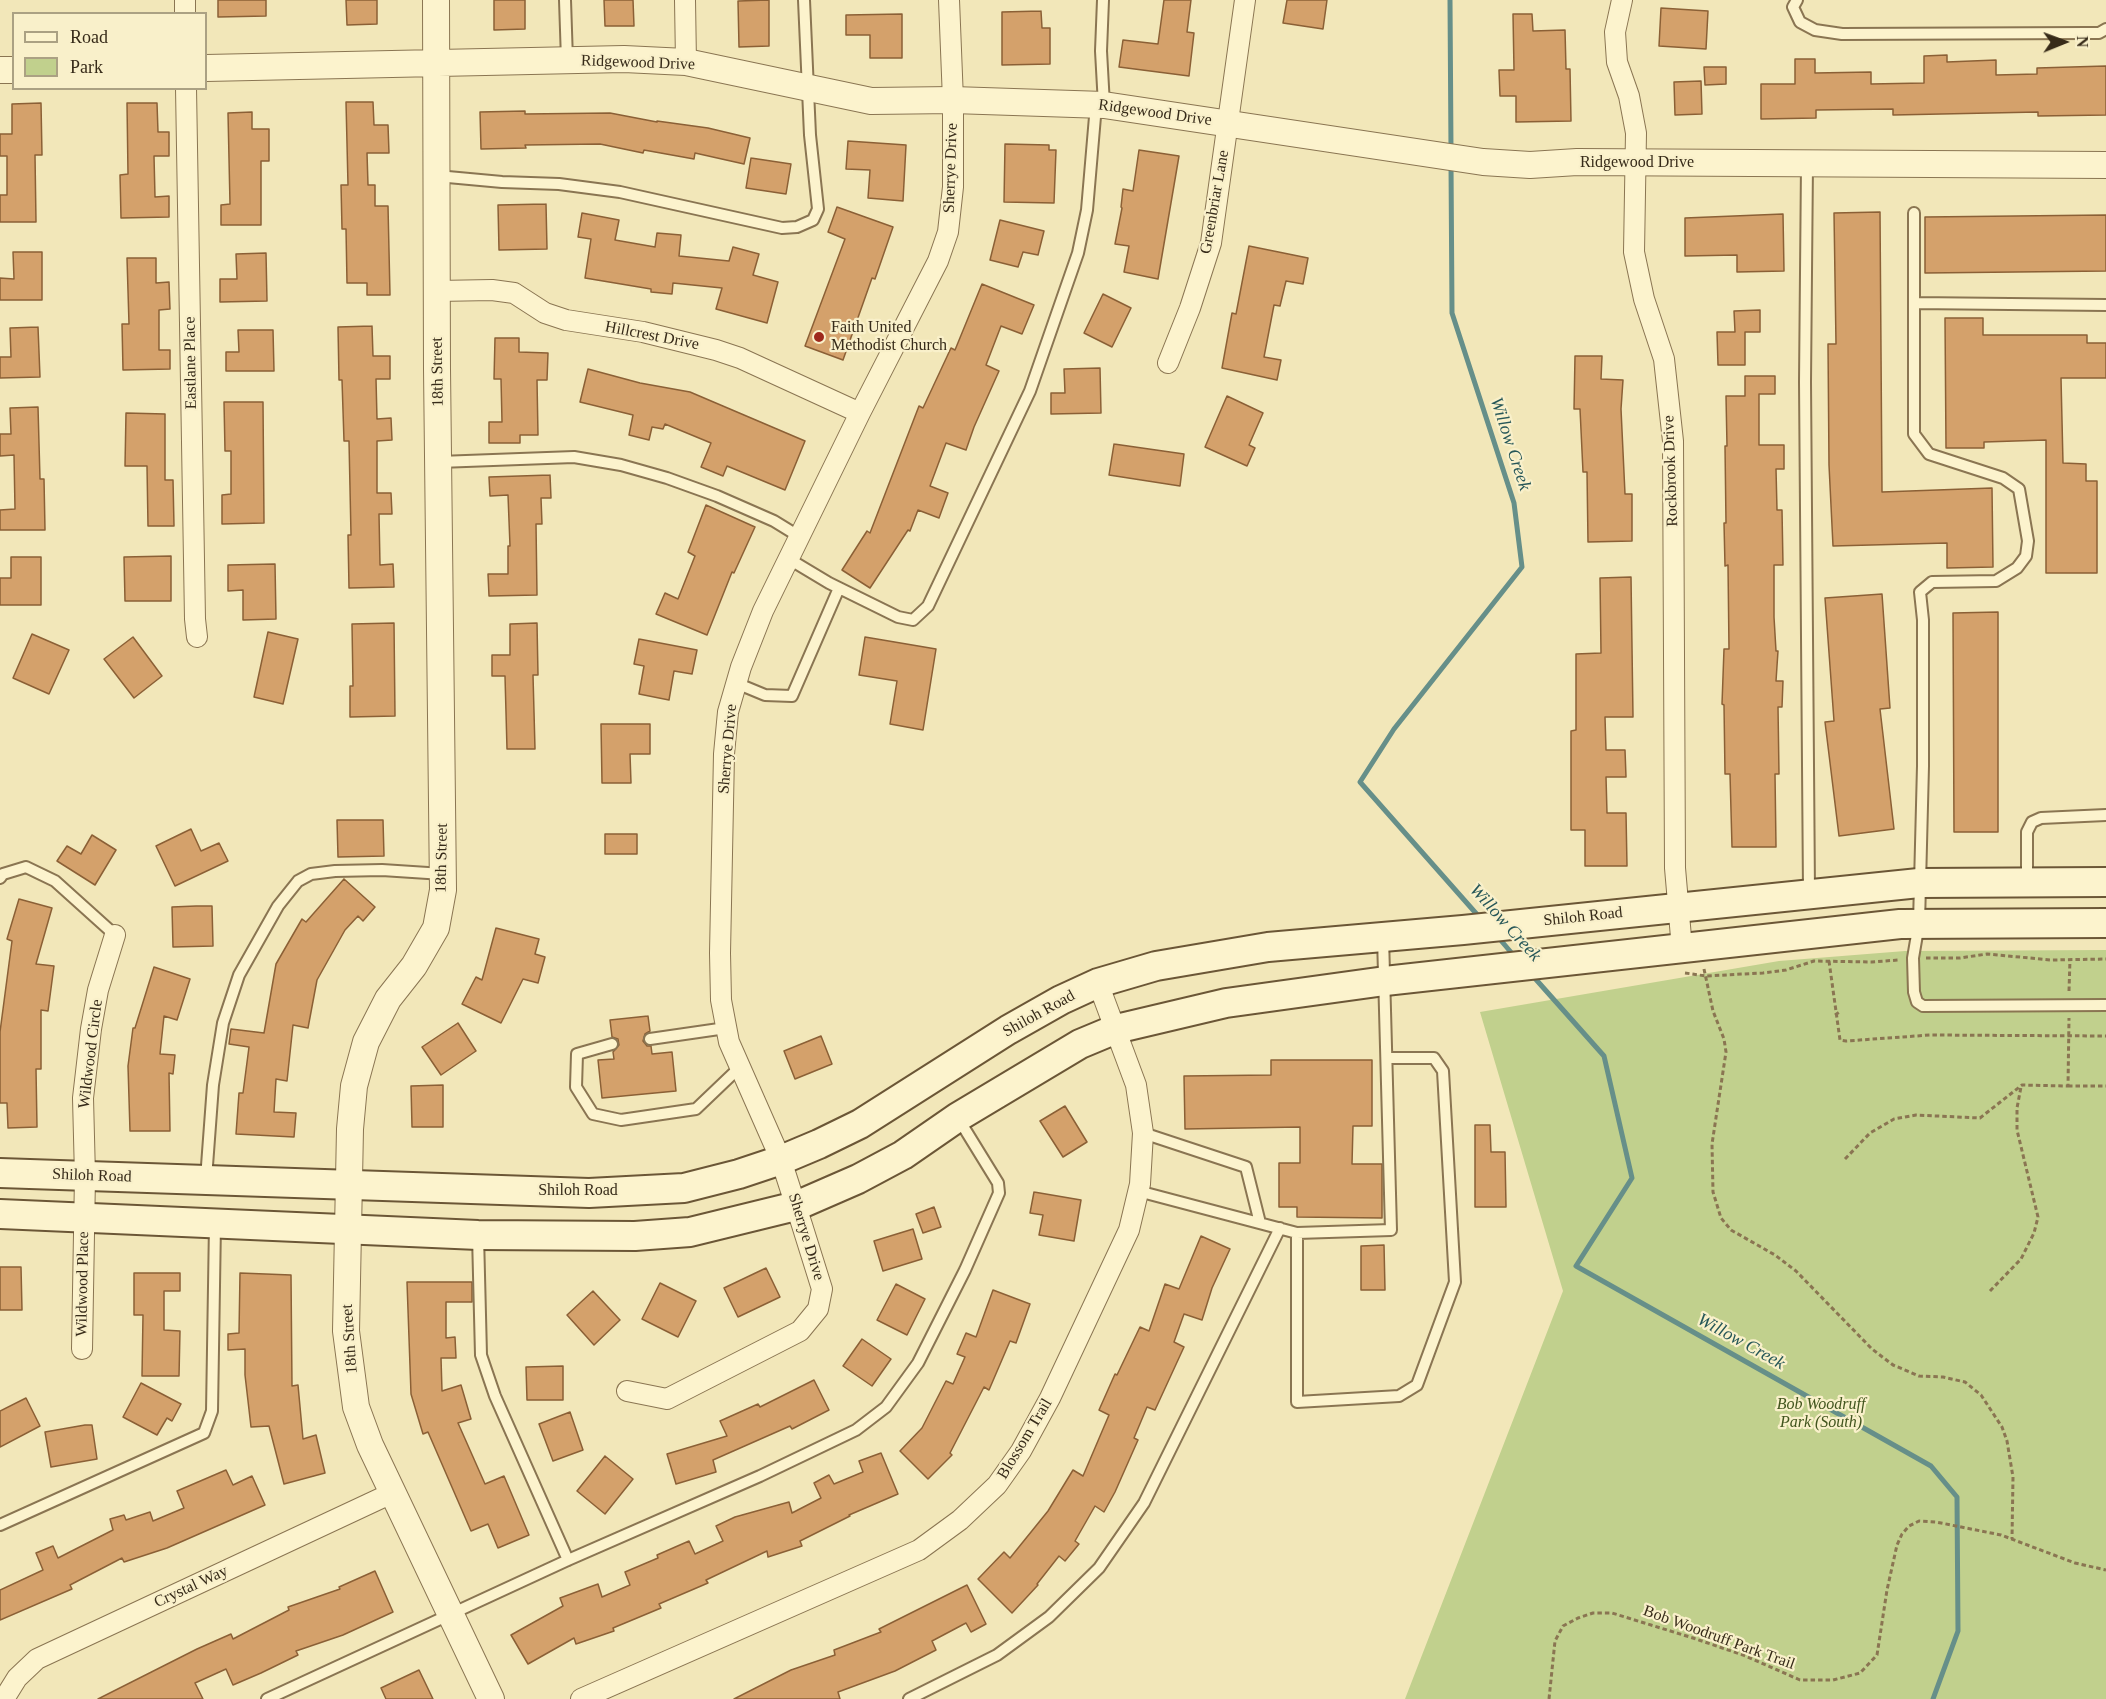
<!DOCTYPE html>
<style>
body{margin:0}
#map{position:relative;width:2106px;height:1699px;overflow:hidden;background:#f2e7b9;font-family:"Times New Roman",serif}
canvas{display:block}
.legend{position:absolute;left:12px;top:12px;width:195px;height:78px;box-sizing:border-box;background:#f9f0ca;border:2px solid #aba183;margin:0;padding:8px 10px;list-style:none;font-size:18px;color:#372b19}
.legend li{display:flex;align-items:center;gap:12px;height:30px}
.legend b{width:30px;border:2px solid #aba183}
.north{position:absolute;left:2034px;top:12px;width:60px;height:60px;-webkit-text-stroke:4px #f9f0ca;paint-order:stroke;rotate:89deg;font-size:16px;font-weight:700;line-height:24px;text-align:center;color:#372b19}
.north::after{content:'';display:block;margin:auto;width:21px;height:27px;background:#372b19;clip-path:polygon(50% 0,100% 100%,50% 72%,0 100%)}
</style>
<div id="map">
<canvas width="2106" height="1699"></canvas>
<ul class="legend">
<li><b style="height:8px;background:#fcf3cd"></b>Road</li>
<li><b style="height:16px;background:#c1d08d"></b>Park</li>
</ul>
<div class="north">N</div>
</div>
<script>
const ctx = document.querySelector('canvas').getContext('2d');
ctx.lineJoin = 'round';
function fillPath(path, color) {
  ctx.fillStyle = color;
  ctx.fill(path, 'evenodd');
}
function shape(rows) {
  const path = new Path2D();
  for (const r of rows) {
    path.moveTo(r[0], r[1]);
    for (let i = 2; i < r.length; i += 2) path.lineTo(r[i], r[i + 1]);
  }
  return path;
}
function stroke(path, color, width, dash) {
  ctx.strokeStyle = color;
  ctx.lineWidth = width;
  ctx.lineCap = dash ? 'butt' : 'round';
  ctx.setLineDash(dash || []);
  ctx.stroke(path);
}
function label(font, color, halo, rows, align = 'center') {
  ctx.font = font + ' "Times New Roman",serif';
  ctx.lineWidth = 4.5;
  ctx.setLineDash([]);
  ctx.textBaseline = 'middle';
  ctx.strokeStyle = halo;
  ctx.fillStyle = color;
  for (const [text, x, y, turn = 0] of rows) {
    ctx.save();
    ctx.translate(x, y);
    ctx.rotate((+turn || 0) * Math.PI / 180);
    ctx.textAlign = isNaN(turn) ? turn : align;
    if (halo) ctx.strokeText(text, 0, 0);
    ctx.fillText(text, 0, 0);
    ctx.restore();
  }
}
const green = shape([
 [2106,950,2106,1699,1405,1699,1563,1291,1480,1012,1779,961,1905,951]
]);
const stream = shape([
 [1450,0,1451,151],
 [1451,164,1452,313,1514,503,1522,567,1394,729,1360,782,1481,919],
 [1498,937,1515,957],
 [1532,975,1604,1056,1632,1178,1576,1266,1931,1466,1957,1497,1958,1631,1933,1699]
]);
const building = shape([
 [218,0,266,0,266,16,218,17,218,0],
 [346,0,377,0,377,24,347,25,346,0],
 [494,0,525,0,525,29,494,30,494,0],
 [604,0,633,0,634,26,605,26,604,0],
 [769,0,769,46,739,47,738,1,769,0],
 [1164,0,1191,0,1187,32,1194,33,1189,76,1119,67,1123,40,1158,44,1164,0],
 [1287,0,1327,0,1323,29,1283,23,1287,0],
 [1661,8,1708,11,1706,49,1659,46,1661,8],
 [1041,11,1042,28,1050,28,1050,64,1002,65,1002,12,1041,11],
 [902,14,902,58,870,58,870,35,846,35,846,15,902,14],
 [1513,14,1532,14,1533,31,1565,30,1566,69,1570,69,1571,121,1516,122,1516,96,1500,96,1499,70,1514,70,1513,14],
 [1947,55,1947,62,1996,60,1996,75,2037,74,2037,68,2106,66,2106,115,2038,116,2038,112,1893,115,1893,109,1816,110,1816,118,1761,119,1761,84,1795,84,1795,59,1815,59,1815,73,1871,72,1871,84,1924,83,1924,56,1947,55],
 [1704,67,1726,67,1726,84,1705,85,1704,67],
 [1701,81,1702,114,1675,115,1674,82,1701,81],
 [346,102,373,102,374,125,388,125,389,153,367,153,368,185,375,185,375,206,388,206,390,295,367,295,367,283,347,283,346,229,342,229,341,185,348,185,346,102],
 [41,103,42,155,35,155,36,222,0,222,0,195,7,195,7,156,0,156,0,134,12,134,12,104,41,103],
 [127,103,157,103,158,132,169,132,169,156,154,156,155,197,169,196,169,217,121,218,120,175,128,174,127,103],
 [525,111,525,114,610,113,657,122,657,121,708,128,750,138,744,164,695,153,694,159,644,150,643,153,600,144,525,145,526,148,481,149,480,112,525,111],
 [252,112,252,129,269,129,269,161,261,161,261,225,221,225,221,205,230,204,228,113,252,112],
 [848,141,906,145,903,201,868,198,870,170,846,169,848,141],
 [1005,144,1049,145,1049,150,1056,150,1054,203,1004,202,1005,144],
 [1139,150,1179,156,1158,279,1124,272,1129,246,1115,244,1122,208,1121,207,1123,189,1133,191,1139,150],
 [751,158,791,164,786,194,746,188,751,158],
 [546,204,547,249,499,250,498,205,546,204],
 [837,207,893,227,875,279,872,278,843,360,805,346,845,239,828,232,837,207],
 [1880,212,1882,492,1992,488,1993,567,1947,568,1947,543,1833,546,1829,465,1828,344,1836,344,1834,213,1880,212],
 [582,213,619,220,615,240,655,247,657,233,681,235,679,256,729,261,733,247,759,254,753,275,778,282,767,323,716,309,722,288,673,283,672,294,651,292,651,289,585,278,591,239,578,237,582,213],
 [1783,214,1784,271,1737,272,1737,255,1685,256,1685,218,1783,214],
 [2106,215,2106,271,1925,273,1925,217,2106,215],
 [1000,220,1044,231,1038,255,1023,252,1018,267,990,260,1000,220],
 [1249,246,1308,258,1303,284,1286,281,1280,306,1274,305,1264,357,1281,360,1277,380,1222,368,1232,313,1236,314,1249,246],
 [13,252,42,252,42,300,0,300,0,278,14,279,13,252],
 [266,253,267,301,220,302,220,279,237,279,236,254,266,253],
 [127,258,156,258,156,283,169,282,170,309,159,310,159,350,170,350,170,369,123,370,122,324,129,324,127,258],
 [982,284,1034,305,1022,334,1001,326,986,365,999,371,974,427,966,450,946,443,930,486,948,493,939,518,918,510,910,531,908,530,870,588,842,570,867,531,870,533,919,406,923,408,951,348,955,350,982,284],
 [1103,294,1131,308,1112,347,1084,333,1103,294],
 [1760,310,1760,332,1745,332,1745,365,1718,365,1717,332,1735,332,1734,311,1760,310],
 [1945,318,1983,318,1983,335,2087,335,2087,343,2106,343,2106,378,2061,378,2063,463,2086,464,2086,481,2097,481,2097,573,2046,573,2046,440,1984,442,1984,448,1946,448,1945,318],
 [372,326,373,356,390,356,390,379,376,379,377,419,391,418,392,440,377,441,377,493,391,493,392,514,379,514,380,565,393,564,394,587,349,588,348,535,351,535,349,441,344,441,342,380,339,380,338,327,372,326],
 [38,327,40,377,0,378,0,357,11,357,10,328,38,327],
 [238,330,273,330,274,371,226,371,226,352,239,352,238,330],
 [495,338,519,338,519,352,548,353,547,380,537,380,538,435,520,435,520,443,489,443,489,422,502,422,501,379,494,379,495,338],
 [1575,356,1602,356,1601,379,1623,380,1621,409,1625,494,1632,494,1632,541,1588,542,1587,472,1583,472,1580,409,1574,409,1575,356],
 [1100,368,1101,413,1051,414,1051,393,1065,393,1064,369,1100,368],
 [588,369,640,383,690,392,805,441,785,490,727,466,723,476,701,467,711,443,665,424,663,429,652,427,649,440,629,435,633,415,580,402,588,369],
 [1745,376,1775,376,1775,394,1759,394,1759,445,1784,445,1784,469,1776,469,1777,510,1782,510,1783,565,1774,565,1774,617,1776,651,1778,651,1776,681,1783,681,1782,707,1778,707,1779,774,1775,774,1776,847,1732,847,1730,774,1725,774,1724,705,1722,704,1724,649,1729,649,1728,565,1725,566,1724,523,1726,523,1725,446,1727,446,1726,396,1745,396,1745,376],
 [1227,396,1263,413,1249,445,1255,448,1247,466,1205,447,1227,396],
 [224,402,263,402,264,523,222,524,222,495,231,494,231,451,225,451,224,402],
 [38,407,40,479,44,479,45,530,0,530,0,510,15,509,14,455,0,456,0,434,11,434,10,408,38,407],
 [126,413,165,414,165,480,173,480,174,526,148,526,147,466,125,466,126,413],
 [1114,444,1184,454,1180,486,1109,475,1114,444],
 [550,475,551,498,541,498,542,524,536,524,537,595,489,596,488,574,508,574,508,546,510,546,508,495,490,496,489,477,550,475],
 [706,505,755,527,734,573,732,572,707,635,656,614,665,593,678,599,695,556,688,552,706,505],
 [171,556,171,601,125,601,124,557,171,556],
 [11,557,41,557,41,605,0,605,0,578,11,578,11,557],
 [275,564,276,619,243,620,243,590,228,591,228,565,275,564],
 [1631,577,1633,717,1605,717,1606,750,1625,750,1626,777,1606,777,1607,813,1626,813,1627,866,1585,866,1585,830,1571,830,1571,731,1576,730,1576,654,1601,653,1600,578,1631,577],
 [1882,594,1890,708,1880,709,1894,829,1839,836,1825,722,1834,721,1825,598,1882,594],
 [1998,612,1998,832,1954,832,1953,613,1998,612],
 [394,623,395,716,350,717,350,686,353,686,352,624,394,623],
 [537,623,538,675,533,675,535,749,507,749,505,676,492,676,492,655,510,655,510,624,537,623],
 [268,632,298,639,283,704,254,697,268,632],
 [32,634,69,650,49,694,13,678,32,634],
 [133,637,162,676,134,698,104,659,133,637],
 [865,637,936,649,923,730,890,724,897,681,859,675,865,637],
 [639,639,697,650,692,674,674,671,669,700,639,694,644,666,634,664,639,639],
 [601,724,650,724,650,754,630,754,631,783,602,783,601,724],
 [337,820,383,820,384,856,338,857,337,820],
 [191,829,201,851,219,843,228,861,175,886,156,846,191,829],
 [605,834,637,834,637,854,605,854,605,834],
 [92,835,116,850,95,885,57,861,67,846,81,854,92,835],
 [344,879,375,907,363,921,358,916,345,930,317,980,308,1028,293,1025,287,1081,276,1079,274,1112,296,1113,294,1137,236,1134,239,1093,243,1093,249,1047,229,1044,231,1029,264,1033,276,964,302,919,306,922,344,879],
 [19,899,52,908,36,964,54,966,48,1011,41,1010,41,1069,36,1069,37,1127,8,1128,7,1103,0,1103,0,1032,12,941,7,939,19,899],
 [196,906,212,906,213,946,173,947,172,907,196,906],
 [496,928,539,939,535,954,545,957,538,983,523,979,501,1023,462,1004,476,977,482,980,496,928],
 [154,967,190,979,177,1020,164,1016,160,1054,175,1055,173,1074,169,1073,170,1131,130,1131,128,1066,133,1028,135,1028,154,967],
 [648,1016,650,1031,645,1034,643,1041,647,1046,651,1046,652,1054,672,1052,676,1091,602,1098,598,1060,614,1059,613,1052,619,1045,618,1039,612,1037,610,1020,648,1016],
 [458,1023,476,1051,441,1075,422,1047,458,1023],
 [821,1036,832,1064,795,1079,784,1051,821,1036],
 [1271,1060,1372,1060,1372,1126,1353,1126,1352,1164,1382,1164,1382,1218,1297,1217,1297,1207,1279,1207,1279,1163,1300,1163,1300,1127,1185,1129,1184,1076,1271,1075,1271,1060],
 [443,1085,443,1127,412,1127,411,1086,443,1085],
 [1065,1106,1087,1142,1063,1157,1040,1121,1065,1106],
 [1475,1125,1490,1125,1491,1152,1505,1152,1506,1207,1475,1207,1475,1125],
 [1034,1192,1081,1200,1074,1241,1039,1235,1043,1215,1030,1213,1034,1192],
 [934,1207,941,1227,923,1233,916,1214,934,1207],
 [913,1229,922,1259,883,1271,874,1241,913,1229],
 [1201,1236,1230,1249,1212,1288,1202,1320,1184,1314,1174,1342,1184,1347,1155,1410,1147,1407,1134,1438,1138,1440,1115,1492,1104,1512,1095,1506,1075,1541,1079,1544,1065,1561,1059,1556,1037,1584,1038,1585,1012,1613,978,1579,1004,1552,1010,1558,1048,1511,1073,1470,1083,1476,1109,1415,1099,1410,1115,1374,1117,1375,1140,1327,1149,1331,1165,1284,1179,1289,1201,1236],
 [1384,1245,1385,1290,1361,1290,1361,1246,1384,1245],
 [0,1267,21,1267,22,1310,0,1310,0,1267],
 [766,1268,780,1297,738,1317,724,1288,766,1268],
 [134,1273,180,1273,180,1291,164,1291,164,1330,180,1331,179,1376,142,1376,143,1315,134,1315,134,1273],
 [240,1273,291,1275,292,1386,298,1385,303,1439,316,1435,325,1473,284,1484,269,1426,251,1427,245,1375,245,1349,228,1350,228,1334,239,1333,240,1273],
 [407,1282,472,1282,472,1302,446,1302,446,1338,455,1337,456,1358,441,1358,442,1391,461,1385,471,1419,458,1423,485,1484,504,1476,529,1535,498,1548,488,1524,471,1531,428,1432,423,1434,411,1394,407,1282],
 [660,1283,696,1301,678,1337,642,1319,660,1283],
 [896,1284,925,1299,907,1335,877,1320,896,1284],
 [993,1290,1030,1304,1016,1343,1010,1341,989,1390,984,1387,950,1453,952,1455,928,1479,900,1451,922,1428,946,1381,953,1384,965,1357,957,1354,966,1333,976,1337,993,1290],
 [593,1291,620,1320,594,1345,567,1315,593,1291],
 [862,1339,891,1359,872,1386,843,1366,862,1339],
 [563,1366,563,1400,527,1400,526,1367,563,1366],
 [814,1380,829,1410,792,1429,790,1426,713,1460,716,1472,676,1484,667,1454,727,1436,720,1421,758,1404,760,1407,814,1380],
 [141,1383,181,1404,172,1421,167,1418,157,1435,123,1417,141,1383],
 [26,1398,40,1426,0,1447,0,1411,26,1398],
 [570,1412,583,1450,553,1461,539,1424,570,1412],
 [85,1425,92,1425,97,1459,51,1467,45,1432,85,1425],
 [881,1453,898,1494,849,1515,850,1516,800,1541,802,1546,768,1557,767,1551,706,1580,708,1583,659,1604,661,1608,613,1628,614,1631,576,1644,574,1638,528,1664,511,1635,563,1606,560,1598,598,1584,602,1597,630,1585,625,1572,658,1558,657,1555,689,1541,695,1554,723,1541,716,1526,735,1517,789,1502,792,1513,821,1498,814,1483,829,1475,834,1484,863,1472,859,1461,881,1453],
 [605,1456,633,1479,605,1514,577,1491,605,1456],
 [226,1470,233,1485,252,1476,265,1505,167,1548,124,1562,122,1558,70,1585,72,1589,0,1620,0,1590,43,1570,36,1553,53,1546,58,1558,113,1530,110,1519,124,1515,126,1520,150,1512,153,1521,184,1508,177,1491,226,1470],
 [375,1571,393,1612,343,1635,296,1651,298,1655,261,1673,233,1685,226,1669,195,1683,203,1699,98,1699,197,1649,231,1634,233,1639,289,1610,288,1607,340,1589,339,1587,375,1571],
 [967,1585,986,1624,971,1632,966,1623,932,1641,936,1650,895,1671,838,1692,840,1699,734,1699,791,1670,835,1655,834,1650,881,1632,879,1629,967,1585],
 [419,1670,433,1699,386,1699,381,1688,419,1670]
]);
const path = shape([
 [1926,958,1960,958,1987,954,2051,960,2106,959],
 [1829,961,1840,1040,1846,1041,1930,1035,2106,1036],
 [1704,969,1713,1011,1724,1039,1726,1052,1712,1144,1713,1192,1721,1218,1731,1230,1775,1255,1796,1271,1872,1349,1893,1365,1919,1376,1943,1377,1965,1382,1981,1395,2002,1427,2007,1441,2013,1477,2012,1539],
 [1685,973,1706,976,1763,973,1786,970,1814,961,1872,962,1898,960],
 [2069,991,2070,959],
 [1835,1015,1841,1011],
 [2068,1086,2106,1086],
 [1845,1159,1870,1133,1894,1119,1916,1115,1980,1118,2022,1085,2068,1086,2069,1018],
 [1990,1291,2021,1259,2034,1233,2038,1217,2017,1130,2017,1108,2021,1087],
 [1549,1699,1555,1641,1563,1626,1578,1618,1593,1613,1612,1613,1693,1638,1743,1655,1800,1680,1833,1680,1860,1673,1877,1655,1887,1590,1897,1545,1902,1534,1909,1526,1919,1521,1936,1522,2001,1535,2075,1563,2106,1570]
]);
const service = shape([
 [565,0,567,60],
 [1103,0,1101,51,1104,105],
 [1797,0,1793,7,1800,22,1815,30,1842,34,2089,33,2099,33,2106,29],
 [1807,163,1805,382,1809,892],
 [437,176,502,182,559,184,620,192,782,228,797,227,813,220,818,209,810,135,804,0],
 [1914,213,1914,434,1929,454,2003,478,2019,489,2028,541,2026,556,2017,568,1996,581,1932,582,1920,592,1923,620,1923,766,1919,923,1913,958,1914,992,1917,1002,1923,1006,2106,1005],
 [1914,303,2106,305],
 [439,462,574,457,621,465,667,478,717,496,774,521,800,537],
 [789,559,829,583,898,617,913,620,928,606,1030,391,1078,253,1087,210,1096,105],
 [736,683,765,695,792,696,839,588],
 [0,878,3,874,26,867,55,881,115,935],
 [2027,881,2027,832,2032,822,2041,818,2106,815],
 [650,1039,726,1028],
 [612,1044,577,1054,576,1087,593,1114,621,1120,696,1109,740,1067],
 [1143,1133,1246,1167,1260,1223],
 [206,1179,213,1085,223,1023,239,975,278,906,298,881,311,874,335,871,382,870,443,874],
 [1138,1191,1297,1233,1391,1230,1383,937],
 [1297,1233,1297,1402,1399,1396,1417,1385,1455,1282,1443,1071,1434,1058,1387,1058],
 [478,1235,481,1355,495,1396,568,1560],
 [0,1525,204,1433,212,1411,215,1224],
 [267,1699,568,1560,760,1476,856,1430,886,1407,918,1363,965,1270,999,1193,998,1183,958,1118],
 [909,1699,997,1655,1049,1617,1099,1568,1144,1503,1280,1228]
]);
const minor = shape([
 [185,0,185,14],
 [685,0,686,62],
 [1622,0,1615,32,1617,62,1629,96,1636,133,1634,252,1644,299,1664,359,1673,441,1675,868,1682,949],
 [186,88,195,619,197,637],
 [437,291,492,290,514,293,545,313,566,320,643,332,716,350,740,358,860,413],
 [1168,363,1190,308,1211,243,1245,0],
 [82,1349,85,1176,83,1098,91,1029,98,990,115,935],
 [627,1391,667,1399,800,1331,818,1309,822,1289,802,1225,781,1160,729,1042,721,1000,720,953,724,754,728,712,741,667,763,611,860,413,938,261,948,232,953,187,953,100,949,0],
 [4,1699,17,1678,37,1659,392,1493],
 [581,1699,919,1550,960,1520,997,1485,1021,1451,1050,1398,1129,1230,1140,1184,1143,1133,1136,1085,1098,983]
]);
const tertiary = shape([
 [436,0,437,369,443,890,436,928,414,966,388,999,366,1042,354,1086,350,1129,346,1331,356,1407,370,1445,491,1699],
 [206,68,624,59,686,62,871,101,953,100,1104,105,1483,162,1530,165,1577,162,2106,165],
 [0,70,14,70]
]);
const secondary = shape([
 [0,1173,589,1193,684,1188,739,1174,781,1160,819,1144,860,1124,1008,1030,1061,1000,1098,983,1156,966,1268,947,1463,930,1919,883,2106,882],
 [0,1214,478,1235,635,1236,690,1232,796,1206,858,1179,903,1155,958,1117,1080,1044,1116,1029,1226,1003,1385,981,1900,924,2106,923]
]);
const markers = [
 [819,337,6,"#9e291d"]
];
const streetNames = [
 ["Ridgewood Drive",638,63,2],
 ["Ridgewood Drive",1155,113,8],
 ["Ridgewood Drive",1637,163],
 ["Sherrye Drive",951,168,-88],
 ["Greenbriar Lane",1215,202,-80],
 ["Hillcrest Drive",652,336,11],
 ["Eastlane Place",191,363,-91],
 ["18th Street",438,372,-91],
 ["Rockbrook Drive",1671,471,-92],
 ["Sherrye Drive",728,749,-85],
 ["18th Street",442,858,-89],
 ["Shiloh Road",1583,917,-6],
 ["Shiloh Road",1039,1014,-29],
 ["Wildwood Circle",91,1054,-83],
 ["Shiloh Road",92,1176,2],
 ["Shiloh Road",578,1191],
 ["Sherrye Drive",806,1237,73],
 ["Wildwood Place",83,1284,-89],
 ["18th Street",350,1339,-94],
 ["Blossom Trail",1025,1439,-59],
 ["Crystal Way",191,1587,-25],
 ["Bob Woodruff Park Trail",1719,1638,20]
];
const poiNames = [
 ["Faith United",831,328],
 ["Methodist Church",831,346]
];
const parkNames = [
 ["Bob Woodruff",1821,1405],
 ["Park (South)",1821,1423]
];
const waterNames = [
 ["Willow Creek",1510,444,72],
 ["Willow Creek",1505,923,48],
 ["Willow Creek",1741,1342,29]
];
fillPath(green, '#c1d08d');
stroke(stream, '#668f89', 5);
fillPath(building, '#d4a16b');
stroke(building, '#8b6036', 1.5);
stroke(service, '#8a7552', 14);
stroke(minor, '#8a7552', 22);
stroke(tertiary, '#8a7552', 28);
stroke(secondary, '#6b5636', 32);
stroke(path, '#8a7552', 3, [4.5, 3]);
stroke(service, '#fcf3cd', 10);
stroke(minor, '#fcf3cd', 20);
stroke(tertiary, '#fcf3cd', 26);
stroke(secondary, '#fcf3cd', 28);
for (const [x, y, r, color] of markers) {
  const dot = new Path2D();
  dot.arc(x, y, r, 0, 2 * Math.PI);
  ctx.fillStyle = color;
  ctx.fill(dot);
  stroke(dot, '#f9f0ca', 2);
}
label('16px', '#372b19', '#f9f0ca', streetNames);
label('16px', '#372b19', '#f9f0ca', poiNames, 'left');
label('italic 16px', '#42551e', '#f9f0ca', parkNames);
label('italic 18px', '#275758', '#f9f0ca', waterNames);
</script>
